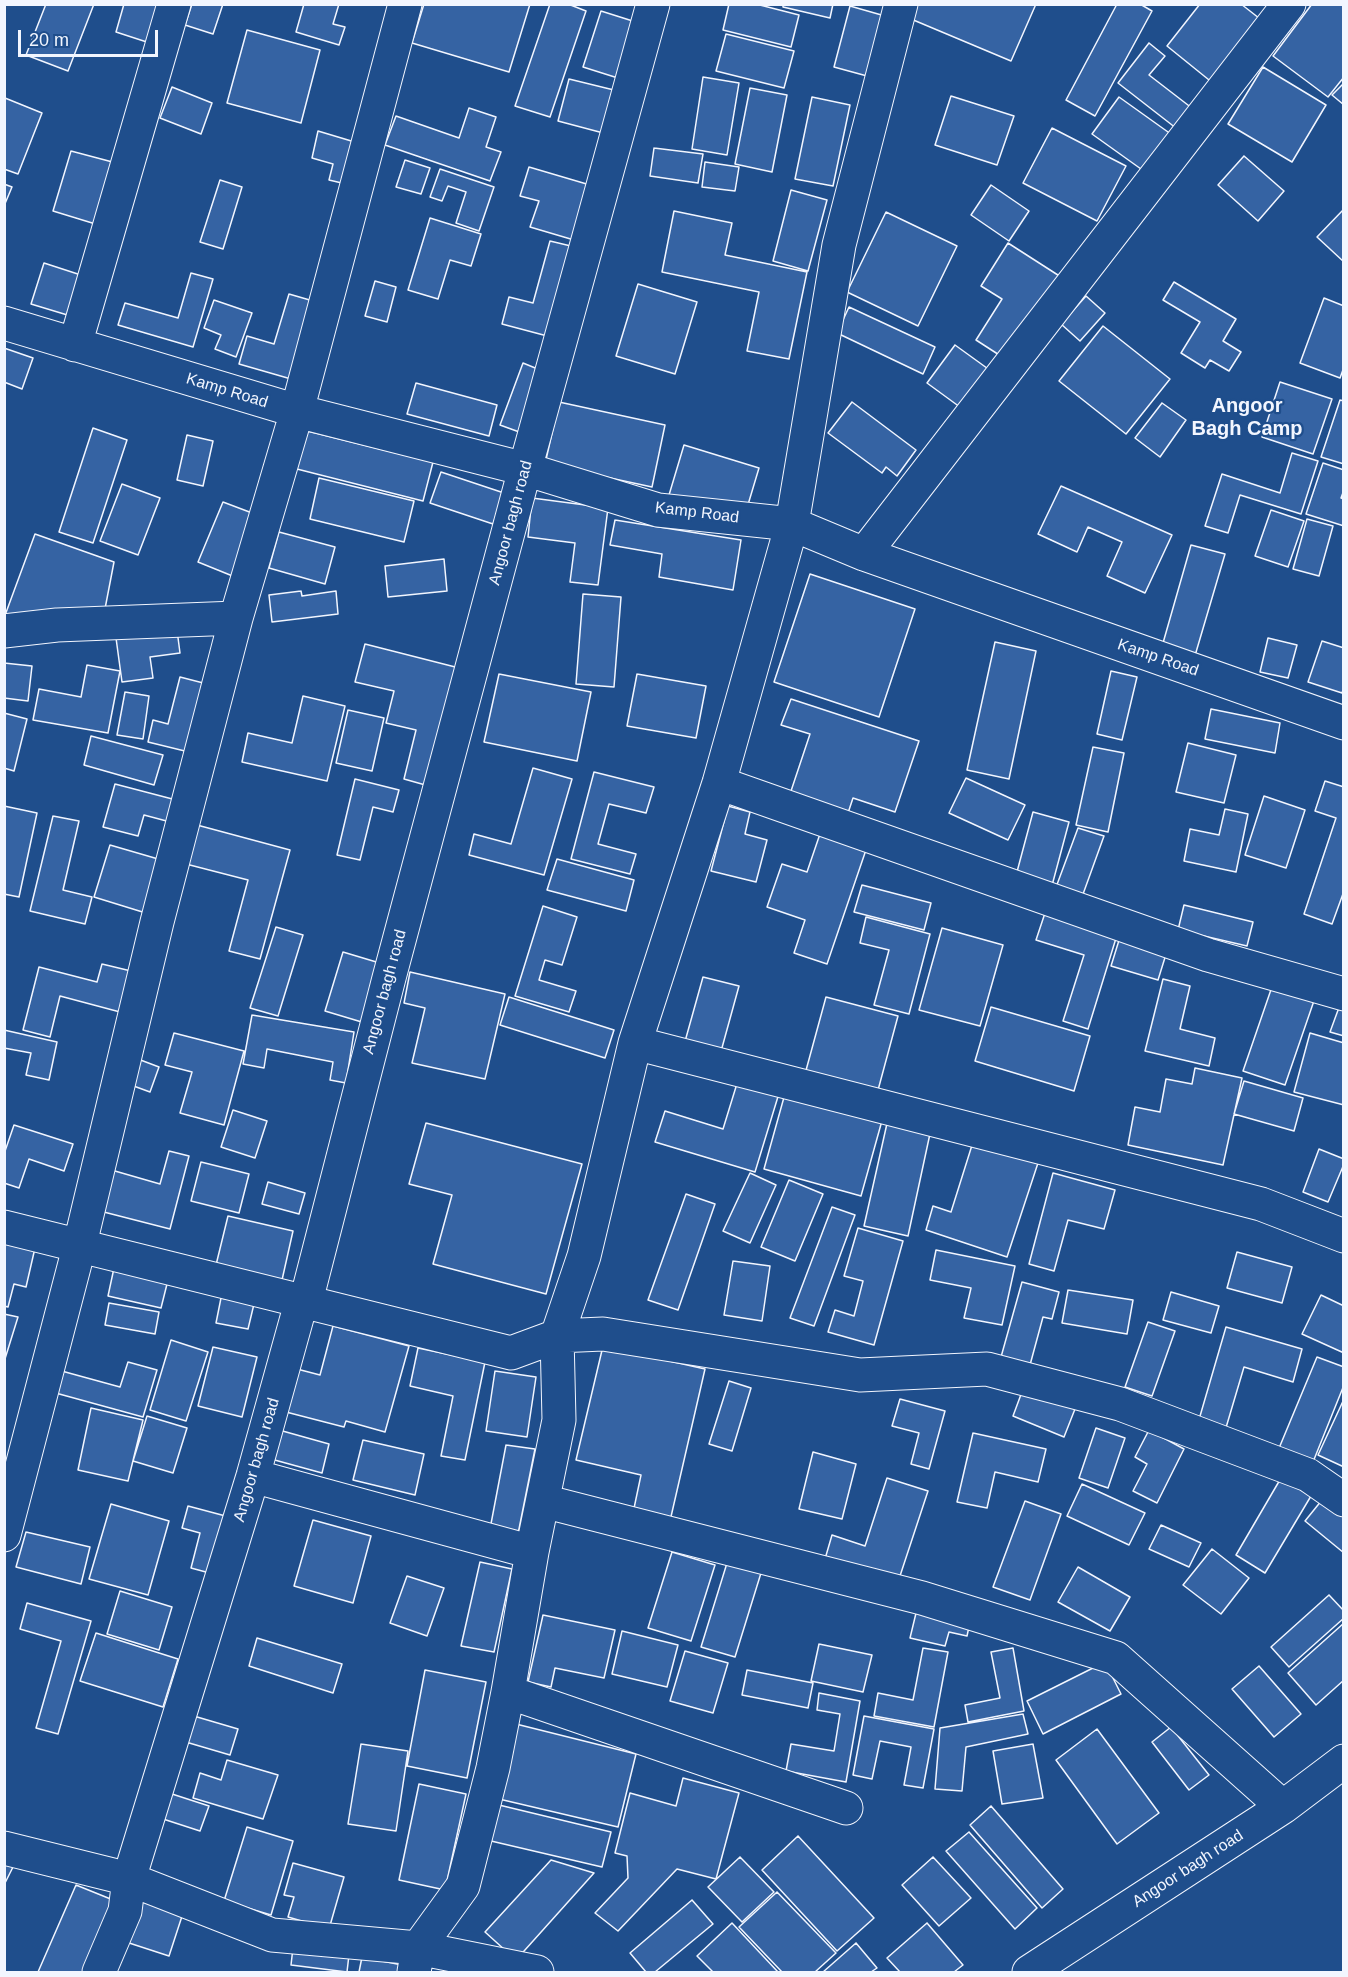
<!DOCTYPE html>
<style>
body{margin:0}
#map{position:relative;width:1348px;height:1977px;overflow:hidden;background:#1f4e8c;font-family:Arial,sans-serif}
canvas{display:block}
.frame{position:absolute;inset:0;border:6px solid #f2f6ff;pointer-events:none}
.scale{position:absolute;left:18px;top:30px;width:140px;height:27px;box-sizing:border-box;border:3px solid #f2f6ff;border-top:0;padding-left:8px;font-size:18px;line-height:21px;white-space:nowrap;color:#f2f6ff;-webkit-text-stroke:4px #1f4e8c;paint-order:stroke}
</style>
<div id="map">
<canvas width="1348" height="1977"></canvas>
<div class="frame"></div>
<div class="scale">20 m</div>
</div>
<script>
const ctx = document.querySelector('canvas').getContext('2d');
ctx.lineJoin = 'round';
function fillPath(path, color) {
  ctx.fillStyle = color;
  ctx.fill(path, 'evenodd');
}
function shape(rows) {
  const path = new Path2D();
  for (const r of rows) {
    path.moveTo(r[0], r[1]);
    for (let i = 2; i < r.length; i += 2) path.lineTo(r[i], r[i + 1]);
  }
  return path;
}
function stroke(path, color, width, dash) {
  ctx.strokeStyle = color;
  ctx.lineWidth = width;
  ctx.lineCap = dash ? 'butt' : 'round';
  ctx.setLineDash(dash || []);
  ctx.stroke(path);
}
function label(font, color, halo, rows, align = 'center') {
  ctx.font = font + ' Arial,sans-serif';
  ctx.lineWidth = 4.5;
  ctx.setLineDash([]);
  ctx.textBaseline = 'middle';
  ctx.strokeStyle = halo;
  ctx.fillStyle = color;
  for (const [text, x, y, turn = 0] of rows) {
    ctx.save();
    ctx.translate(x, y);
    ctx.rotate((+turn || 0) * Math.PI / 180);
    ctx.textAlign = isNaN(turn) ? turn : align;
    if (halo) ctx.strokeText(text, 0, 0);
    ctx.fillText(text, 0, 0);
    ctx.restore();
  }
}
const building = shape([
 [46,4,94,4,68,71,26,55,46,4],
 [124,4,172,4,159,46,116,32,124,4],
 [192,4,223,4,213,34,185,25,192,4],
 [304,4,339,4,333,24,345,27,339,45,296,32,304,4],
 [424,4,530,4,509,72,412,43,424,4],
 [550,4,568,4,586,11,550,117,515,106,550,4],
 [729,4,756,4,799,15,791,47,723,30,729,4],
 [783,4,833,4,830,18,783,7,783,4],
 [917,4,1036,4,1011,61,911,19,917,4],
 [1117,4,1140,4,1152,11,1095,116,1066,100,1117,4],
 [1200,4,1241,4,1264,22,1214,84,1167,46,1200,4],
 [1312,4,1344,4,1344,77,1328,97,1273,56,1312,4],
 [850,6,885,16,867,76,834,67,850,6],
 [601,11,639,23,621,79,583,67,601,11],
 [247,30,320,50,301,123,227,103,247,30],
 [726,34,794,51,784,88,716,71,726,34],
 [1149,43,1165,56,1149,75,1197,112,1181,132,1118,83,1149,43],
 [1263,67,1326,105,1292,162,1228,124,1263,67],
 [703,77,739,83,727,155,692,149,703,77],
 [569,79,618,91,607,134,558,121,569,79],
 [1344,83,1344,105,1332,95,1344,83],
 [172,87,212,103,201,134,160,118,172,87],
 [750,88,787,95,772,172,735,164,750,88],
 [951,96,1014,116,997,165,935,145,951,96],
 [812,97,850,105,833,186,795,179,812,97],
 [1119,97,1175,137,1148,174,1092,134,1119,97],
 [5,98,42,113,18,174,4,169,5,98],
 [469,108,496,117,486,147,501,152,490,181,385,145,396,116,459,138,469,108],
 [1052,128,1126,166,1097,221,1023,183,1052,128],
 [318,131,358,143,346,184,329,180,333,164,312,158,318,131],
 [654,148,703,154,698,183,650,176,654,148],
 [71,151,120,164,102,226,53,211,71,151],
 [1244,156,1284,191,1258,221,1218,185,1244,156],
 [405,160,430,168,421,194,396,187,405,160],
 [705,162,739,167,735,191,702,187,705,162],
 [529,167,590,185,574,240,530,227,539,201,520,196,529,167],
 [440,169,494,187,479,231,456,223,466,192,448,186,442,201,430,197,440,169],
 [220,180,242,187,223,249,200,242,220,180],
 [4,184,12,187,4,206,4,184],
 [991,185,1029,211,1009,241,971,215,991,185],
 [791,190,827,200,808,271,773,261,791,190],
 [1344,209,1344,262,1317,237,1344,209],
 [674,211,732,223,725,255,807,272,789,359,747,351,759,292,662,272,674,211],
 [886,212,957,246,918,326,847,292,886,212],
 [430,218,481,234,471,266,450,260,438,299,408,290,430,218],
 [550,241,575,247,551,337,502,324,509,297,533,303,550,241],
 [1008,243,1061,277,1007,360,976,340,1002,299,981,286,1008,243],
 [44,263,87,277,74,317,31,304,44,263],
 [191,273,213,279,193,347,118,325,125,303,178,318,191,273],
 [375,281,396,287,387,322,365,316,375,281],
 [1174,282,1236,319,1223,341,1241,352,1229,371,1210,360,1205,368,1181,353,1200,322,1163,300,1174,282],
 [638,284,697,302,675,374,616,356,638,284],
 [289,294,320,303,298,381,239,364,247,336,274,344,289,294],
 [1086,296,1105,313,1080,341,1061,324,1086,296],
 [1324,298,1344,306,1344,367,1340,378,1300,363,1324,298],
 [214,300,252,313,236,357,215,349,221,335,204,328,214,300],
 [849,307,935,347,923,374,837,333,849,307],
 [1103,326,1170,379,1126,434,1059,381,1103,326],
 [955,345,991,371,964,410,927,383,955,345],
 [4,348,33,358,22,389,4,382,4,348],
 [523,363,545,372,522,433,500,425,523,363],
 [1280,382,1332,399,1313,454,1262,437,1280,382],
 [416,383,497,405,489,436,407,414,416,383],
 [1340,400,1344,401,1344,464,1321,457,1340,400],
 [559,402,665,425,652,487,545,464,559,402],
 [852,402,916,450,897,476,886,467,882,473,828,433,852,402],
 [1162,403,1186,420,1160,457,1135,438,1162,403],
 [93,428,127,440,93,543,59,532,93,428],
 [303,430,433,462,423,501,293,468,303,430],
 [187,435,213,441,203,486,177,480,187,435],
 [684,445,759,468,744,518,669,495,684,445],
 [1292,453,1318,461,1301,514,1240,495,1228,533,1205,526,1222,474,1280,493,1292,453],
 [1323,463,1344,470,1344,490,1341,498,1344,499,1344,526,1306,514,1323,463],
 [441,472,504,493,493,524,430,503,441,472],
 [319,478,414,501,404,542,310,519,319,478],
 [122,484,160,498,138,555,100,541,122,484],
 [1061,486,1172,535,1145,593,1107,576,1122,542,1088,527,1077,552,1038,534,1061,486],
 [532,498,608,508,598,585,570,582,575,543,528,537,532,498],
 [223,502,260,516,235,577,198,562,223,502],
 [1271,510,1304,521,1288,567,1255,556,1271,510],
 [1307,519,1333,526,1319,576,1293,569,1307,519],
 [615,520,741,540,733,590,659,577,662,554,610,545,615,520],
 [279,532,335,547,325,584,269,568,279,532],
 [35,534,114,562,104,614,4,618,35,534],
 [1191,545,1225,554,1194,659,1161,650,1191,545],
 [444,559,447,591,388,597,385,566,444,559],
 [810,574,915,609,879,717,774,682,810,574],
 [301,591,302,596,336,591,338,614,272,622,269,595,301,591],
 [583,594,621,597,614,687,576,684,583,594],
 [177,630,180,653,150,657,153,678,122,682,116,638,177,630],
 [1268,638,1297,645,1288,678,1260,672,1268,638],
 [1322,641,1344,648,1344,687,1342,693,1308,682,1322,641],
 [995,642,1036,651,1009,779,967,770,995,642],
 [365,644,467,670,436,788,404,779,416,730,386,723,394,691,355,682,365,644],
 [4,663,32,666,28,701,4,698,4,663],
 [87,665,120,671,108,733,33,720,39,689,81,697,87,665],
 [1111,671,1137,677,1122,740,1097,734,1111,671],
 [499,674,591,692,577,761,484,742,499,674],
 [637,674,706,686,696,738,627,726,637,674],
 [180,677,211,685,193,753,148,742,153,720,168,724,180,677],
 [125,692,149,696,143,739,117,735,125,692],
 [303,696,345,706,327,781,242,762,248,733,292,743,303,696],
 [791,699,919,741,895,812,853,798,848,813,790,794,810,734,781,725,791,699],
 [1211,709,1280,723,1275,753,1205,739,1211,709],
 [348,710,384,718,372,771,336,763,348,710],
 [4,713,27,719,14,771,4,768,4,713],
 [91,736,163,755,154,785,84,765,91,736],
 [1188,743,1236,755,1224,803,1176,792,1188,743],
 [1093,747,1124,753,1108,832,1076,825,1093,747],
 [533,768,572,779,544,875,469,855,474,834,511,844,533,768],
 [594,772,654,787,646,813,609,804,598,844,636,854,630,874,571,859,594,772],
 [966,778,1025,805,1008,840,949,813,966,778],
 [355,779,399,790,393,812,373,807,360,860,337,855,355,779],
 [1325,781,1344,787,1344,891,1332,924,1304,914,1336,818,1315,811,1325,781],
 [115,784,180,801,174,823,144,815,138,836,103,827,115,784],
 [1264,796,1305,810,1286,868,1245,855,1264,796],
 [4,806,37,813,19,897,4,894,4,806],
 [728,806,750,812,745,834,767,840,756,882,711,871,728,806],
 [1225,809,1248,814,1236,872,1184,861,1190,829,1219,835,1225,809],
 [1033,812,1069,822,1050,893,1014,883,1033,812],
 [53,816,79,821,63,890,92,897,85,924,30,911,53,816],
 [197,825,290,850,260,959,229,951,248,880,186,864,197,825],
 [822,828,868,844,827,964,794,953,805,920,767,907,782,864,807,872,822,828],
 [1078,828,1104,836,1078,908,1052,898,1078,828],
 [110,845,165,861,149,914,94,897,110,845],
 [557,859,634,880,626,911,547,890,557,859],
 [862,885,931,903,924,930,854,912,862,885],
 [1184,905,1253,922,1247,946,1178,930,1184,905],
 [543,906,577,917,562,965,545,960,539,980,576,991,569,1012,515,996,543,906],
 [1045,913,1117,935,1088,1029,1063,1021,1084,955,1036,940,1045,913],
 [866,917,930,934,909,1014,874,1005,889,950,860,943,866,917],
 [276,927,303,935,278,1016,250,1008,276,927],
 [942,928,1003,945,980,1026,919,1010,942,928],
 [1120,937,1167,951,1158,980,1111,966,1120,937],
 [343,952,383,964,365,1023,325,1011,343,952],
 [102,964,131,971,120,1012,60,996,50,1037,23,1030,39,967,97,982,102,964],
 [410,972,505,994,485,1079,412,1063,425,1008,404,1003,410,972],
 [703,977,739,986,720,1055,684,1045,703,977],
 [1275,978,1317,992,1285,1085,1243,1071,1275,978],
 [1163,979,1190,986,1180,1029,1215,1038,1209,1066,1145,1051,1163,979],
 [509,997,614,1030,605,1058,500,1025,509,997],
 [826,997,898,1016,874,1105,802,1085,826,997],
 [1341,1002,1344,1003,1344,1036,1330,1032,1341,1002],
 [991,1007,1090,1036,1074,1091,975,1061,991,1007],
 [252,1015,354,1032,346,1083,330,1080,333,1062,267,1049,264,1068,243,1064,252,1015],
 [4,1030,57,1042,49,1080,26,1075,31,1053,4,1048,4,1030],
 [174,1033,244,1051,224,1125,180,1113,192,1072,165,1065,174,1033],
 [1310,1033,1344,1043,1344,1105,1294,1092,1310,1033],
 [130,1056,159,1067,150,1092,120,1081,130,1056],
 [1195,1068,1242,1078,1223,1165,1128,1145,1135,1107,1160,1112,1166,1079,1192,1084,1195,1068],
 [739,1077,780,1090,755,1172,655,1142,665,1111,723,1129,739,1077],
 [1244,1081,1303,1098,1294,1131,1234,1114,1244,1081],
 [786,1090,883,1117,861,1196,764,1169,786,1090],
 [233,1110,267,1121,255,1158,221,1147,233,1110],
 [888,1119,931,1129,908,1236,864,1226,888,1119],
 [426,1123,582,1164,546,1294,433,1264,452,1195,409,1184,426,1123],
 [14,1125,73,1144,64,1171,29,1159,19,1188,4,1183,4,1154,14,1125],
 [973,1142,1038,1163,1007,1257,926,1230,933,1206,951,1212,973,1142],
 [1319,1149,1344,1159,1344,1164,1328,1202,1303,1192,1319,1149],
 [169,1151,189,1156,170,1229,96,1210,108,1169,160,1184,169,1151],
 [201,1162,249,1174,239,1213,191,1201,201,1162],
 [750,1173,776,1185,750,1243,723,1231,750,1173],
 [1053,1173,1115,1190,1104,1229,1068,1220,1054,1271,1029,1264,1053,1173],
 [789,1180,823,1194,795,1261,761,1247,789,1180],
 [268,1182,305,1193,299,1214,262,1204,268,1182],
 [686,1194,715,1204,678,1310,648,1300,686,1194],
 [832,1207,855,1215,814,1326,790,1318,832,1207],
 [228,1216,293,1231,282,1280,216,1265,228,1216],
 [858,1228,903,1241,874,1345,828,1332,835,1310,854,1316,863,1281,844,1276,858,1228],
 [4,1241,35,1248,26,1287,14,1284,8,1307,4,1306,4,1241],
 [936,1250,1015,1266,1002,1325,964,1318,971,1288,930,1280,936,1250],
 [1237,1252,1292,1267,1282,1303,1227,1288,1237,1252],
 [733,1261,770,1266,762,1321,724,1315,733,1261],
 [114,1268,168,1280,161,1308,108,1296,114,1268],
 [1022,1282,1059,1292,1052,1319,1043,1317,1030,1365,1001,1357,1022,1282],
 [1068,1290,1133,1300,1127,1334,1062,1323,1068,1290],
 [1171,1292,1219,1306,1211,1333,1163,1320,1171,1292],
 [1321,1295,1344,1306,1344,1353,1302,1334,1321,1295],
 [221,1298,254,1304,248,1329,216,1323,221,1298],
 [109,1303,159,1312,155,1334,105,1325,109,1303],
 [4,1314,18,1317,4,1362,4,1314],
 [1148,1322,1175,1331,1152,1396,1125,1387,1148,1322],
 [333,1326,409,1346,385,1432,346,1421,344,1427,286,1412,297,1369,320,1375,333,1326],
 [1226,1327,1302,1349,1293,1382,1244,1367,1225,1431,1198,1423,1226,1327],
 [171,1340,208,1352,186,1421,150,1410,171,1340],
 [603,1346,705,1369,670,1521,633,1513,641,1475,576,1460,603,1346],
 [213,1347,257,1357,242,1417,198,1406,213,1347],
 [418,1348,485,1362,465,1460,441,1456,453,1396,410,1386,418,1348],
 [1317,1357,1344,1367,1344,1385,1311,1467,1277,1453,1317,1357],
 [128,1362,157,1370,143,1417,52,1392,58,1370,120,1387,128,1362],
 [495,1371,536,1377,527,1437,486,1431,495,1371],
 [729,1381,751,1388,732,1451,709,1444,729,1381],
 [1023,1389,1075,1409,1064,1437,1013,1416,1023,1389],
 [900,1399,945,1411,929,1469,911,1464,919,1433,892,1426,900,1399],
 [1344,1399,1344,1467,1318,1455,1344,1399],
 [91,1408,143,1420,128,1481,78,1470,91,1408],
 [147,1416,187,1428,173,1473,133,1461,147,1416],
 [1096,1428,1125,1438,1108,1488,1079,1478,1096,1428],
 [279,1430,329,1444,322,1473,271,1459,279,1430],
 [1149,1430,1184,1449,1157,1503,1133,1491,1147,1464,1135,1457,1149,1430],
 [973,1433,1046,1449,1038,1482,995,1472,987,1508,957,1502,973,1433],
 [363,1440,424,1454,415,1495,353,1480,363,1440],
 [506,1445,535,1449,518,1534,490,1529,506,1445],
 [813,1452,856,1464,842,1519,799,1509,813,1452],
 [887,1478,928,1491,898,1582,825,1559,832,1535,865,1546,887,1478],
 [1281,1478,1311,1496,1265,1573,1236,1555,1281,1478],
 [1082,1484,1145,1513,1129,1545,1067,1516,1082,1484],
 [1326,1495,1344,1508,1344,1553,1305,1521,1326,1495],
 [1025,1501,1061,1514,1030,1600,993,1587,1025,1501],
 [111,1504,169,1521,148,1595,89,1579,111,1504],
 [188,1506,233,1518,217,1575,191,1568,200,1533,182,1528,188,1506],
 [313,1520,371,1536,353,1603,294,1586,313,1520],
 [1161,1525,1201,1543,1189,1567,1149,1549,1161,1525],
 [26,1532,90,1547,81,1584,16,1567,26,1532],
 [1212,1549,1249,1578,1221,1614,1183,1585,1212,1549],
 [672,1552,715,1565,691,1641,648,1628,672,1552],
 [480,1562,512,1569,494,1652,461,1646,480,1562],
 [727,1563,761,1573,735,1657,701,1647,727,1563],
 [1078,1567,1130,1597,1110,1631,1058,1602,1078,1567],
 [407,1576,444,1588,427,1636,390,1623,407,1576],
 [120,1591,172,1607,159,1650,107,1634,120,1591],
 [1329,1595,1344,1611,1344,1618,1289,1667,1271,1647,1329,1595],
 [27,1603,91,1621,58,1734,36,1728,61,1641,20,1629,27,1603],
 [917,1609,970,1622,967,1636,949,1632,945,1646,910,1638,917,1609],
 [543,1615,615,1630,604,1678,555,1668,551,1687,528,1682,543,1615],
 [1344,1623,1344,1680,1316,1705,1288,1673,1344,1623],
 [622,1631,678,1645,667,1687,612,1674,622,1631],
 [96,1633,178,1659,163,1707,80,1681,96,1633],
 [257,1638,342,1664,333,1693,249,1666,257,1638],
 [819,1644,872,1655,863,1692,811,1681,819,1644],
 [923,1648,948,1652,934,1727,874,1716,878,1693,913,1700,923,1648],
 [1013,1648,1024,1711,968,1722,965,1705,1000,1698,991,1652,1013,1648],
 [685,1651,728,1663,713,1713,670,1701,685,1651],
 [1105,1662,1121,1694,1043,1734,1027,1701,1105,1662],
 [1259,1666,1301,1714,1274,1737,1232,1689,1259,1666],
 [425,1670,486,1682,467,1778,407,1766,425,1670],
 [747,1670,813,1683,808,1708,742,1695,747,1670],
 [819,1693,860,1701,846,1782,786,1771,791,1744,834,1751,840,1714,817,1710,819,1693],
 [187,1714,238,1729,230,1755,179,1740,187,1714],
 [1023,1714,1028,1734,966,1747,962,1791,935,1789,940,1728,1023,1714],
 [864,1716,934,1729,923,1788,904,1785,911,1747,880,1741,872,1779,853,1775,864,1716],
 [516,1724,636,1754,618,1827,499,1799,516,1724],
 [1171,1727,1209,1775,1189,1790,1152,1742,1171,1727],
 [1097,1729,1159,1813,1117,1844,1056,1760,1097,1729],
 [361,1744,408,1751,396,1831,348,1824,361,1744],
 [1033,1744,1043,1798,1002,1804,993,1751,1033,1744],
 [227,1760,278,1775,263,1819,193,1798,200,1773,221,1780,227,1760],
 [683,1778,739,1793,716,1879,677,1869,618,1931,595,1913,628,1878,627,1856,615,1853,630,1793,676,1806,683,1778],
 [419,1784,466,1794,445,1890,399,1880,419,1784],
 [169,1793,209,1806,200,1831,160,1818,169,1793],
 [499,1805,611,1832,602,1867,491,1841,499,1805],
 [991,1806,1063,1889,1042,1908,970,1825,991,1806],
 [247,1827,293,1841,271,1915,224,1901,247,1827],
 [969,1832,1037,1908,1015,1929,946,1851,969,1832],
 [798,1836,874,1918,837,1951,762,1870,798,1836],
 [740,1857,774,1892,742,1922,708,1887,740,1857],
 [933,1857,971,1898,939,1926,902,1885,933,1857],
 [551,1860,594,1873,516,1960,485,1932,551,1860],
 [4,1863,13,1867,4,1885,4,1863],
 [293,1863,344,1877,329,1929,288,1917,294,1897,284,1895,293,1863],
 [76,1885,118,1902,87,1972,38,1972,76,1885],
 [140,1890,186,1904,169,1956,123,1941,140,1890],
 [777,1892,836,1953,815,1972,782,1972,739,1927,777,1892],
 [692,1900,713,1924,655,1972,646,1972,630,1953,692,1900],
 [732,1923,778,1972,713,1972,697,1956,732,1923],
 [927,1923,963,1965,954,1972,900,1972,887,1958,927,1923],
 [294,1939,350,1946,347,1972,291,1965,294,1939],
 [856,1943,877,1968,871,1972,823,1972,856,1943],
 [362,1957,402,1965,401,1972,359,1972,362,1957]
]);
const minor = shape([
 [4,323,297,411,525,469,658,510,792,524,864,554,1344,723],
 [75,345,174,4],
 [864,554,1289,4],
 [4,631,57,625,236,618],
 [719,783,1208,955,1344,994],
 [635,1043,1261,1204,1344,1236],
 [4,1227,511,1353,557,1336,603,1334,860,1375,987,1369,1120,1404,1308,1475,1344,1500],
 [253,1476,532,1552],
 [543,1501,922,1598,1116,1658,1283,1807],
 [4,1535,80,1244,157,922,236,618,297,411,405,4],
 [508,1692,846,1808],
 [4,1848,129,1879,272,1935,418,1948,537,1972],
 [99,1972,125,1911,129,1879,253,1476,298,1314,306,1301,389,978,525,469,653,4],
 [414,1972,418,1948,463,1886,493,1768,508,1692,532,1552,559,1420,557,1336,584,1256,635,1043,719,783,792,524,839,245,901,4],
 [1029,1972,1283,1807,1344,1761]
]);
const streetNames = [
 ["Kamp Road",227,391,17],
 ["Kamp Road",697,513,7],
 ["Angoor bagh road",511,523,-75],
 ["Kamp Road",1158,658,19],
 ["Angoor bagh road",385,992,-75],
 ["Angoor bagh road",257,1460,-74],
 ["Angoor bagh road",1188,1869,-33]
];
const quarterNames = [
 ["Angoor",1247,406],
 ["Bagh Camp",1247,429]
];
fillPath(building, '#3563a3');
stroke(building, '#f2f6ff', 1.5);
stroke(minor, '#f2f6ff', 35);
stroke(minor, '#1f4e8c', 33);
label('16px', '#f2f6ff', '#1f4e8c', streetNames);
label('bold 20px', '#f2f6ff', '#1f4e8c', quarterNames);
</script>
